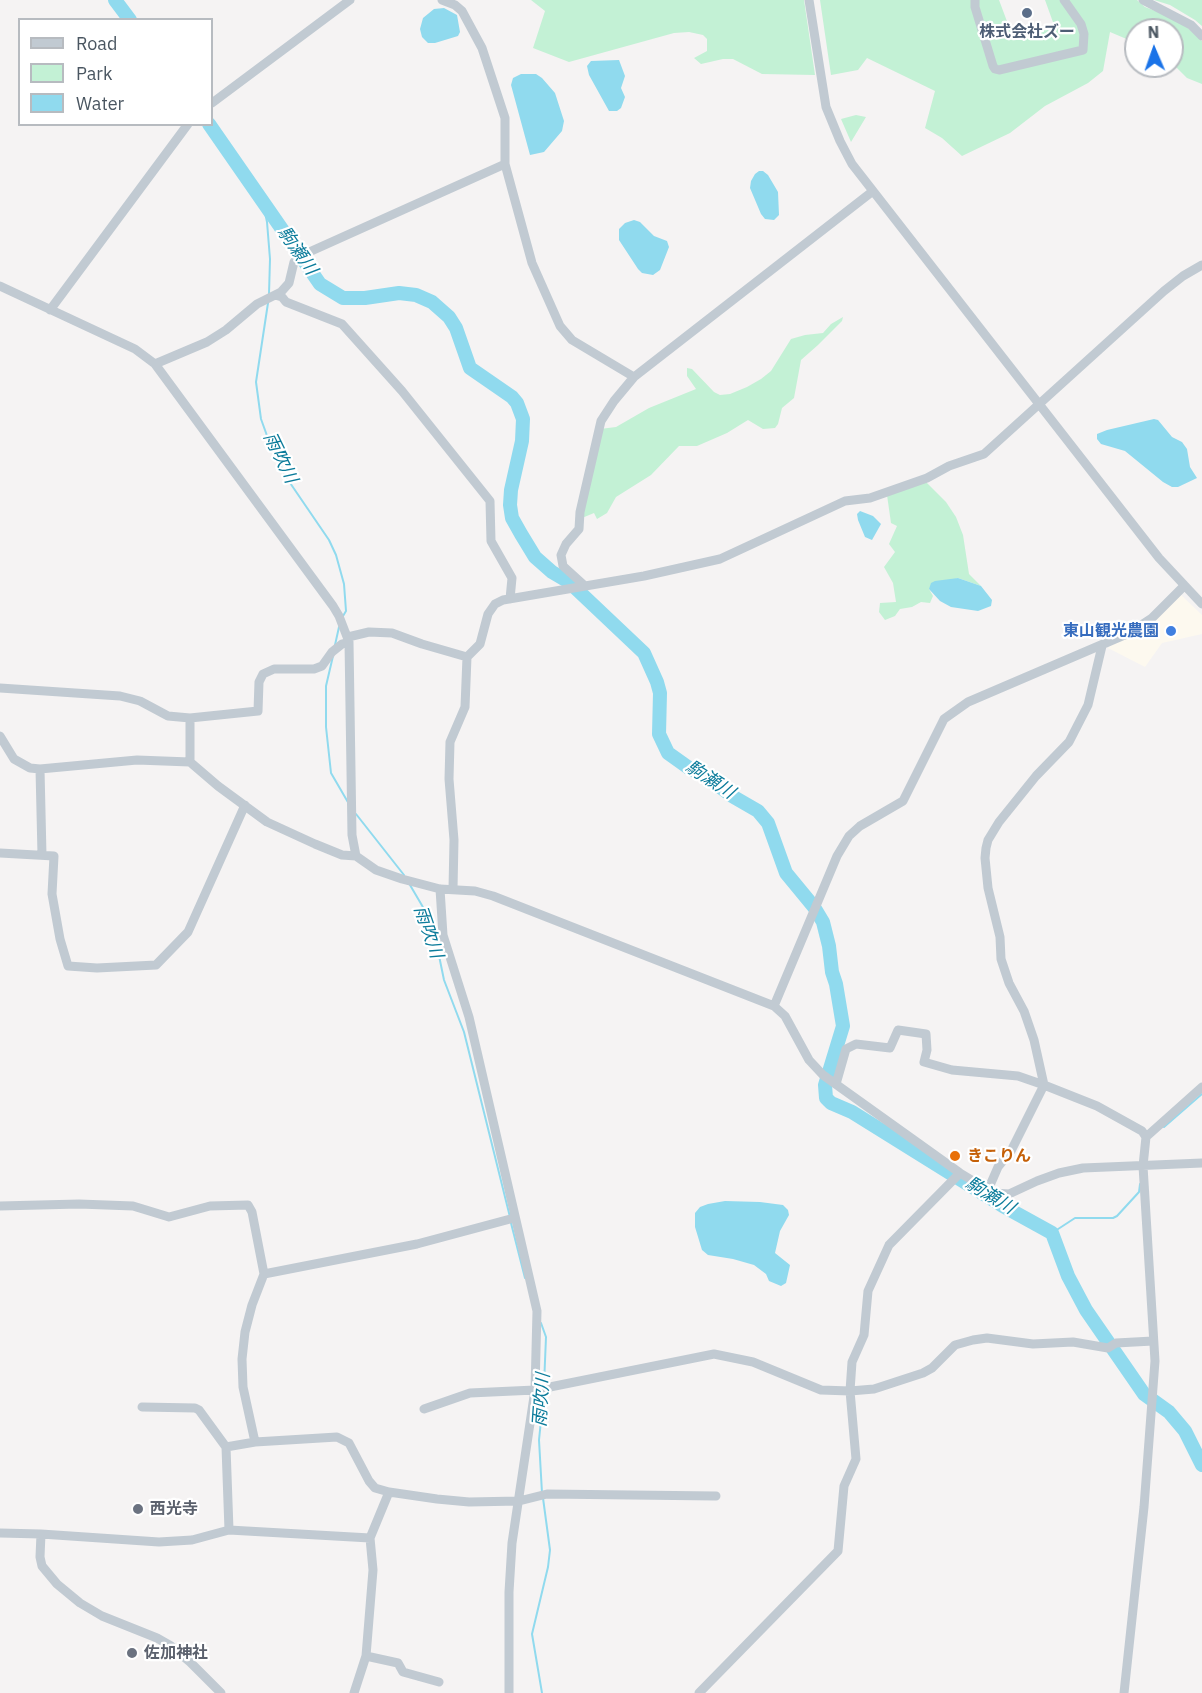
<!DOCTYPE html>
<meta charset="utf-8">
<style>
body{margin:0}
#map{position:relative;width:1202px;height:1693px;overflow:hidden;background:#f5f3f3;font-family:"IBM Plex Sans",sans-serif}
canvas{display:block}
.legend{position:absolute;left:18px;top:18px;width:195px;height:108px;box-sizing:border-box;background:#fff;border:2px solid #b7bbc0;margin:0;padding:8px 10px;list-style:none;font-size:18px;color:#4a5661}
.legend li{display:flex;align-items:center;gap:12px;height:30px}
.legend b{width:30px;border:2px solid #b7bbc0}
.north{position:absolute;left:1124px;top:18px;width:60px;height:60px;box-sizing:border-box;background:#fff;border:2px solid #b7bbc0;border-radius:50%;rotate:358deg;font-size:16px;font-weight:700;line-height:24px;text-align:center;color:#4a5661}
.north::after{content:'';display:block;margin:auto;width:21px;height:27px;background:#1a73e8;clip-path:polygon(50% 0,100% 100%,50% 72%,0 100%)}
</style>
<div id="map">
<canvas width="1202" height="1693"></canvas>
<ul class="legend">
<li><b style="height:8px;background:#c1cad2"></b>Road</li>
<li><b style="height:16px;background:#c3f1d5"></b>Park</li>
<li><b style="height:16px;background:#90daee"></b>Water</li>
</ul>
<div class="north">N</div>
</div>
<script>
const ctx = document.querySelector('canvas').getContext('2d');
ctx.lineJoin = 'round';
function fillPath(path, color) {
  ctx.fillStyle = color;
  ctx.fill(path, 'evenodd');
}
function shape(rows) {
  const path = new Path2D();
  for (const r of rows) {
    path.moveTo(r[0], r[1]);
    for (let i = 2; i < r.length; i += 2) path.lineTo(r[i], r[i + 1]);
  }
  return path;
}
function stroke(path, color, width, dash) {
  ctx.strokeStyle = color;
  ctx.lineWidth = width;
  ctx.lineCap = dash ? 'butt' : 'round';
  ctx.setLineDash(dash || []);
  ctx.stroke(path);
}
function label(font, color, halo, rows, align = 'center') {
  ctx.font = font + ' "IBM Plex Sans","Noto Sans JP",sans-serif';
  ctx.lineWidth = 4.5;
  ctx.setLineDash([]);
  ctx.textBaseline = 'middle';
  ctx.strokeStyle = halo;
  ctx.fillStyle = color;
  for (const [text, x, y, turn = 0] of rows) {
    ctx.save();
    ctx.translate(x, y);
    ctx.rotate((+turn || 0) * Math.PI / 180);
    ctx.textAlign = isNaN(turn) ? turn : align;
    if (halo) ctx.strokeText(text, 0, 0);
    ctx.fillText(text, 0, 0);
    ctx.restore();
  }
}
const commercial = shape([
 [1181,595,1202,615,1202,634,1162,643,1145,667,1108,648]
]);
const green = shape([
 [531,0,804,0,815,75,762,74,733,59,723,59,701,64,694,58,707,51,707,39,703,35,689,32,674,33,569,62,533,48,545,11],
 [820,0,999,0,1014,40,1054,25,1045,0,1137,0,1145,7,1167,15,1188,28,1202,41,1202,84,1187,78,1172,63,1172,30,1136,30,1136,43,1110,32,1103,71,1088,83,1045,106,1010,133,962,156,942,138,925,128,935,91,867,58,858,70,831,75],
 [1154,0,1202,0,1202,26,1195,20,1170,5],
 [856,115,866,117,851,142,841,119],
 [843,317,842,321,818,345,801,360,794,398,782,408,778,424,775,428,763,429,748,420,727,433,697,446,679,446,651,475,616,497,607,513,597,519,594,513,582,518,600,429,616,427,649,408,696,389,687,376,687,368,692,369,714,392,720,395,730,394,747,387,761,379,771,371,791,339,805,335,823,333,831,324],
 [926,482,946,502,956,517,963,535,969,574,981,586,958,578,929,589,933,596,930,603,921,602,912,607,900,609,895,616,885,620,879,612,880,603,896,602,893,583,884,567,895,552,889,544,897,526,891,523,887,495]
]);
const water = shape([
 [444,8,457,15,460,32,458,36,435,43,428,43,422,37,420,29,423,18,434,9],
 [619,60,625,76,621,88,625,97,621,108,617,111,609,111,589,75,587,66,591,61],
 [521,74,536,74,542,78,555,93,564,121,562,131,544,152,530,155,511,85,513,78],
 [759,171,763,171,768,175,778,192,779,215,774,220,765,219,761,214,750,188,751,181,755,174],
 [634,220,640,222,654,236,667,241,669,247,660,270,653,275,642,273,638,269,619,240,619,229,625,223],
 [1154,419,1158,420,1172,437,1182,442,1187,449,1190,467,1197,478,1178,487,1172,487,1163,482,1125,451,1101,444,1097,439,1097,434,1107,430],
 [860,511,873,516,881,524,872,540,865,537,858,520,857,514],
 [958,578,981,586,992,600,991,606,978,611,951,607,940,601,929,589,931,583,935,581],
 [725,1201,760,1202,783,1205,788,1210,789,1215,780,1231,775,1253,790,1265,786,1283,781,1286,769,1281,766,1274,754,1265,733,1259,708,1255,702,1250,695,1227,695,1213,700,1207,708,1204]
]);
const stream = shape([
 [263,203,267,222,270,259,269,294],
 [268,303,256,382,261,419,270,444,286,477,329,540,336,555,344,584,346,611,343,616],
 [335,645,339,627],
 [333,656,326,686,326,727,331,773,349,804],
 [356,814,404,875],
 [410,885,427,914,437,946,444,980,464,1032,510,1217],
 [1164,1127,1202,1094],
 [511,1223,525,1278],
 [1052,1233,1075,1218,1113,1218,1117,1216,1139,1192,1140,1184],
 [541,1323,546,1337,544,1385],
 [542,1493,539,1440,544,1391],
 [542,1693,532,1634,548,1567,550,1550,543,1498]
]);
const river = shape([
 [115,0,130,20],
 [209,124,320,284,343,298,365,298,399,293,416,295,432,302,449,317,456,328,470,368,512,397,517,403,523,419,522,441,511,490,510,505,512,518,521,534,535,557,552,572,569,582,644,653,657,682,660,693,659,734,668,753,689,768,708,778,732,796,758,811,768,823,786,873,814,907,823,922,829,946,832,972,836,984,843,1026,825,1085,826,1098,831,1103,852,1112,1003,1206,1052,1233,1068,1276,1086,1310,1144,1394,1169,1412,1185,1431,1202,1465]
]);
const minor = shape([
 [442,0,455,5,462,11,482,48,505,118,505,164,532,263,560,326,572,340,634,377],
 [809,0,826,107,840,141,852,164,1159,558,1202,604],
 [975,0,975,7,993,66,995,69,999,70,1083,50,1084,34,1081,24,1064,0],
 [1143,0,1191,25,1202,36],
 [212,103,350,0],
 [0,286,135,349,155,364,333,606,339,616,349,642,352,835,356,856],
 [275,295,282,297,286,302,342,324,402,391,490,501,491,541,512,578,510,599],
 [50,310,188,124],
 [155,364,207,342,226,330,257,304,281,292,289,283,294,262,307,253,505,164],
 [585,586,563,566,561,555,566,544,579,529,580,512,601,421,614,401,634,377,873,191],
 [348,637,369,632,392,633,422,644,467,657],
 [0,688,120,696,140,701,168,716,190,718,258,711,259,682,263,674,274,669,314,669,322,666,332,652,342,644,349,642],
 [0,736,14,759,30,768,40,769,137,760,190,762,218,786,267,822,315,844,342,855,356,856,376,870,402,879,440,889,475,891,493,896,774,1006,785,1016,809,1060,823,1075,960,1173,993,1193,1009,1194,1037,1181,1059,1173,1083,1168,1202,1163],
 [190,762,190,718],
 [40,769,42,855],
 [0,853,54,856,52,894,60,939,68,966,97,968,156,965,188,932,245,805],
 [440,889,443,935,469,1017,537,1311,535,1390,512,1543,509,1592,509,1693],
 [453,889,454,840,449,779,450,742,465,707,467,657,480,644,488,614,495,604,503,600,644,576,720,559,845,501,870,498,927,478,949,466,984,454,1164,291,1183,276,1202,265],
 [774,1006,837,856,849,836,860,826,903,801,944,719,968,702,1129,633,1152,618,1184,586],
 [836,1084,846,1049,856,1044,890,1048,898,1030,926,1034,927,1050,924,1062,952,1070,1018,1076,1044,1085,1097,1106,1142,1131,1146,1137,1143,1166,1155,1361,1144,1507,1124,1693],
 [1146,1137,1202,1087],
 [988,1190,998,1167,1011,1151,1044,1085,1034,1040,1024,1011,1009,983,1001,959,1000,937,988,888,985,858,986,848,988,840,999,822,1036,776,1069,742,1088,705,1102,646],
 [0,1206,79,1204,133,1206,169,1217,210,1206,248,1205,252,1212,264,1274,252,1305,245,1332,242,1359,243,1387,255,1442],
 [264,1274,417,1244,514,1218],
 [142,1407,195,1408,199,1410,226,1447],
 [424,1409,470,1393,535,1390,714,1354,753,1362,821,1390,850,1391,874,1389,923,1373,932,1368,955,1345,973,1340,987,1338,1033,1344,1073,1342,1108,1348,1116,1343,1153,1341],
 [229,1530,226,1447,255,1442,337,1437,349,1443,369,1481,375,1488,389,1492,437,1499,469,1502,519,1501,547,1494,716,1496],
 [0,1533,41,1534,159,1542,192,1540,229,1530,370,1538],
 [41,1534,40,1557,42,1566,57,1584,80,1603,102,1616,157,1638,171,1646,190,1662,221,1693],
 [366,1656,398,1663,403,1672,439,1682],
 [354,1693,366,1656,373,1570,370,1538,389,1492],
 [699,1693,838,1551,844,1486,856,1459,850,1391,852,1362,864,1335,868,1291,889,1245,960,1173]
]);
const markers = [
 [1027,13,6,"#5c6f8a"],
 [1171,631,6,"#3f7fe0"],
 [955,1156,6,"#e8710a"],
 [138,1509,6,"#6b7280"],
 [132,1653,6,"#6b7280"]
];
const serviceNames = [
 ["株式会社ズー",1027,32]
];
const shopNames = [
 ["東山観光農園",1159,631]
];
const foodNames = [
 ["きこりん",967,1156]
];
const worshipNames = [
 ["西光寺",150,1509],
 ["佐加神社",144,1653]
];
const waterNames = [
 ["駒瀬川",297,251,55],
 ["雨吹川",280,458,64],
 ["駒瀬川",710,780,33],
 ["雨吹川",428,932,71],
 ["駒瀬川",990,1196,31],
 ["雨吹川",542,1400,-86]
];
fillPath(commercial, '#fdf9ef');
fillPath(green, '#c3f1d5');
fillPath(water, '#90daee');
stroke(stream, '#90daee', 2);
stroke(river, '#90daee', 14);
stroke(minor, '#c1cad2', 9);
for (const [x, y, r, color] of markers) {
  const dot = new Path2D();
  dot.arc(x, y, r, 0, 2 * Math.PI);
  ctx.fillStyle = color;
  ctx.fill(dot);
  stroke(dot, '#fff', 2);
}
label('bold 16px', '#4e5e75', '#fff', serviceNames);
label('bold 16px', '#366cbe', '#fff', shopNames, 'right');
label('bold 16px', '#c56008', '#fff', foodNames, 'left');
label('bold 16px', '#5b616d', '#fff', worshipNames, 'left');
label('italic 18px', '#0c7c9b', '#fff', waterNames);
</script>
